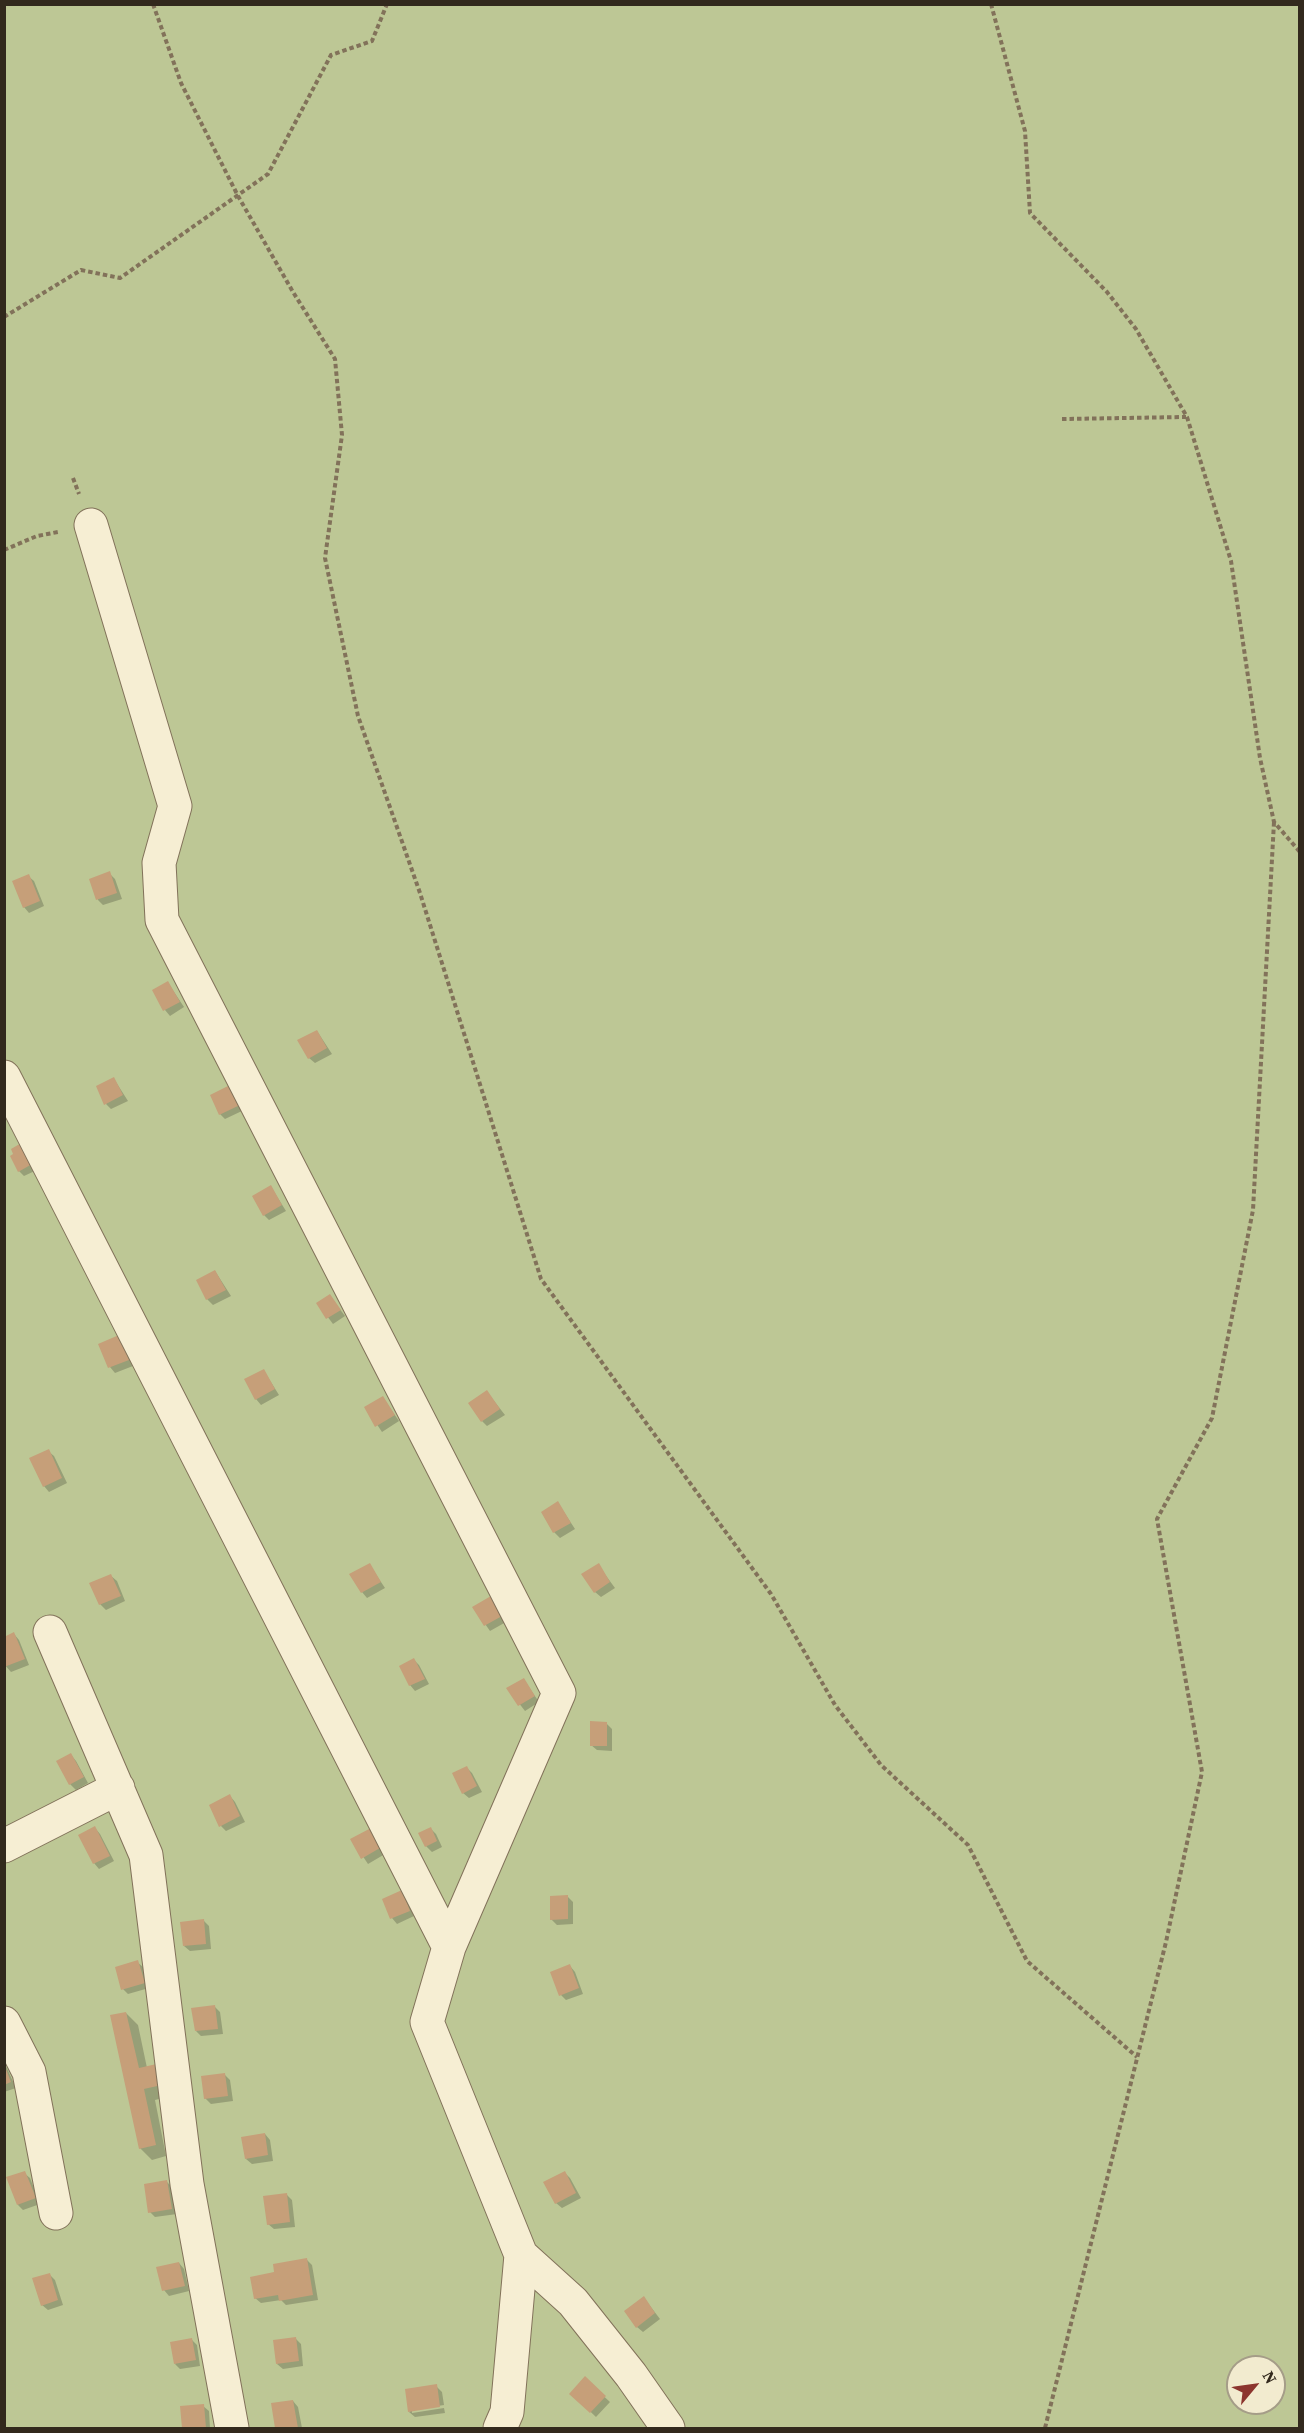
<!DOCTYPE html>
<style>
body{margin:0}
#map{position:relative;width:1304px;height:2433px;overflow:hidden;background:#eae1c0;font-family:"Source Serif 4",serif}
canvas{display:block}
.frame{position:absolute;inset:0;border:6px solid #32291d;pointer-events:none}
.north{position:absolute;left:1226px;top:2355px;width:60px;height:60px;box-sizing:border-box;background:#f2ebcf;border:2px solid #a59d88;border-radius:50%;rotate:61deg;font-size:16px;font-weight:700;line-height:24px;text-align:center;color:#32291d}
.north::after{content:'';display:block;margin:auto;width:21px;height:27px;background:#8c352e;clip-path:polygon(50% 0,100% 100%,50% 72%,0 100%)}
</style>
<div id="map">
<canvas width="1304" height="2433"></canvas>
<div class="frame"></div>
<div class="north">N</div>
</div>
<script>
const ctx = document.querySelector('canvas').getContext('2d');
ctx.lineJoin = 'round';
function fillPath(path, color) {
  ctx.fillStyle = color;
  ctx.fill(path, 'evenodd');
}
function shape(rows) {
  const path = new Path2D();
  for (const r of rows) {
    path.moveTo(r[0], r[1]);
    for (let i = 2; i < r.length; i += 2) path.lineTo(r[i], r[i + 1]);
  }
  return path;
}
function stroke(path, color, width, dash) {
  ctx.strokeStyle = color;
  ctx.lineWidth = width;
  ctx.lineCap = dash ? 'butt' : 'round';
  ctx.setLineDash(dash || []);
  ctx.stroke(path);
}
const green = shape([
 [5,5,1299,5,1299,2428,5,2428],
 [1238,2367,1274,2367,1274,2403,1238,2403]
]);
const shadow = shape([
 [109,873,115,879,122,899,103,905,98,900,91,880],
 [28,876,34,881,44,906,29,913,24,907],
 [168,983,184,1007,170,1016,165,1010,154,991],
 [317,1031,332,1054,315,1063,309,1058],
 [114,1079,128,1101,111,1109,106,1104],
 [230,1087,244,1110,225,1119,220,1114],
 [15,1154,39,1169,24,1176,19,1171],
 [271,1187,286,1211,269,1220,264,1215],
 [215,1271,231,1296,213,1305,207,1299],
 [330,1296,345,1316,333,1324,318,1304],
 [119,1337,133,1366,115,1373,110,1367],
 [264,1371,279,1395,261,1405,256,1399],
 [487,1392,505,1415,487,1426,482,1421],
 [383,1398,399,1421,382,1432,366,1408],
 [48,1451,54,1456,67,1483,49,1492,44,1486],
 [558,1503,575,1529,560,1538,554,1532],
 [369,1564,385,1588,367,1598,362,1592],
 [598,1565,615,1588,601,1597,595,1592],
 [111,1576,117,1581,125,1601,106,1610,100,1604],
 [490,1598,506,1622,490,1631,474,1608],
 [14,1634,19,1640,29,1665,11,1672,4,1664],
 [414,1660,419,1665,429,1684,415,1691,410,1685],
 [524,1680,539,1702,525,1711,508,1689],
 [606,1723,612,1729,612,1751,597,1750,591,1745],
 [71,1755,76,1761,88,1783,76,1790,70,1784],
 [467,1768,472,1773,482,1792,469,1798,463,1793],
 [230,1796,235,1802,245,1822,226,1831,221,1826],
 [95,1828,100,1834,114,1861,99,1869,94,1863],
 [431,1829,436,1834,442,1847,432,1852,426,1846],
 [371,1830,385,1854,368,1864,352,1840],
 [401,1892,407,1898,414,1916,397,1924,392,1918],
 [568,1897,573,1902,573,1924,557,1925,551,1919],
 [204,1921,209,1926,211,1949,190,1951,184,1946],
 [137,1962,143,1967,149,1988,128,1994,123,1989],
 [570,1966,575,1972,583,1994,566,2000,561,1995],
 [214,2006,220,2012,223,2034,201,2036,196,2031],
 [126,2013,138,2025,147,2068,176,2095,155,2100,166,2156,152,2160,140,2148],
 [4,2062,16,2088,4,2092],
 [224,2074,230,2080,233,2101,211,2104,205,2098],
 [265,2134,270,2140,273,2161,252,2164,246,2159],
 [564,2172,570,2178,581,2198,562,2208,556,2203],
 [24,2173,30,2178,40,2204,23,2210,18,2205],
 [167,2182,172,2187,177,2214,155,2217,150,2212],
 [287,2195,292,2200,295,2227,274,2229,268,2224],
 [307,2260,312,2265,318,2300,286,2305,281,2300,261,2303,255,2298,276,2273],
 [179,2263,184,2269,189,2291,169,2296,164,2290],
 [49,2274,55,2280,63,2305,48,2310,42,2305],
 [644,2298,660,2319,643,2332,637,2327],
 [296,2339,301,2344,303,2366,283,2369,277,2364],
 [192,2340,197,2345,200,2366,180,2369,175,2364],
 [585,2379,610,2402,596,2417,571,2393],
 [436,2386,442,2392,444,2405,412,2410,412,2413,444,2408,445,2413,415,2417,409,2412],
 [293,2401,298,2407,302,2428,276,2428,273,2404],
 [203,2406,209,2411,210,2428,183,2428,181,2408]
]);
const building = shape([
 [110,871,117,893,96,900,89,879],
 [29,874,40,901,23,908,12,881],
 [168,981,180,1002,163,1011,152,990],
 [317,1030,327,1048,308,1059,297,1040],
 [114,1077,123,1095,104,1105,96,1086],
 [230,1085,240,1105,219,1115,210,1095],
 [23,1142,34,1163,18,1172,10,1156,13,1154,11,1149],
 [271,1185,282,1205,263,1216,252,1196],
 [215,1270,226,1290,206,1300,196,1280],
 [330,1294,341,1310,326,1319,316,1303],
 [119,1335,129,1360,108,1368,98,1344],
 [264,1369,275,1389,255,1400,244,1379],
 [487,1390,500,1409,481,1422,468,1403],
 [383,1396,395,1415,375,1427,364,1407],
 [49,1449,62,1478,43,1487,29,1458],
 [558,1501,571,1523,553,1533,541,1512],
 [370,1563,381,1582,361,1593,349,1574],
 [599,1563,610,1582,594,1593,581,1574],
 [111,1574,121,1596,99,1605,89,1583],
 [491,1596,502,1616,484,1626,472,1607],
 [14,1632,25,1659,4,1667,4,1637],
 [414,1658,425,1679,409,1686,399,1666],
 [524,1678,535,1696,518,1706,506,1688],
 [590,1721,607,1722,607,1746,590,1746],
 [71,1753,84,1777,69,1785,56,1761],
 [467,1766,477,1786,462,1794,452,1773],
 [230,1794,240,1816,219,1827,209,1805],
 [95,1826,110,1856,93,1864,78,1835],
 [431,1827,437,1841,425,1847,418,1833],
 [371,1828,380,1848,361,1859,350,1839],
 [402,1890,410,1911,390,1919,382,1899],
 [568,1895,568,1919,550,1920,550,1896],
 [204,1919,206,1944,183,1946,180,1922],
 [138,1960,145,1983,121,1990,115,1967],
 [570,1964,579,1988,559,1996,550,1972],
 [215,2005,218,2029,195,2031,191,2008],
 [126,2012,139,2068,161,2063,166,2084,144,2089,156,2145,139,2149,110,2015],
 [4,2064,11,2082,4,2085],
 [225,2073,228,2096,204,2099,201,2076],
 [265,2133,268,2155,245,2159,241,2137],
 [25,2171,36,2198,17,2205,6,2177],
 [565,2171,576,2193,555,2204,543,2182],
 [167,2180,172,2209,148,2213,144,2184],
 [287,2193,290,2222,267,2225,263,2196],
 [307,2258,313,2295,279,2301,278,2295,254,2299,250,2277,274,2272,273,2264],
 [179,2262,185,2286,162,2291,156,2267],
 [50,2273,58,2300,41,2306,32,2278],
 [644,2296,655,2313,636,2328,624,2311],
 [296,2337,299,2361,276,2364,273,2340],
 [192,2338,196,2360,174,2364,170,2342],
 [585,2376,606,2396,590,2413,569,2394],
 [437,2384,440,2407,408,2412,405,2389],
 [293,2400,298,2428,275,2428,271,2403],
 [204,2404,206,2428,182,2428,180,2406]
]);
const path = shape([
 [153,4,181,83,238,196,293,292,335,359,342,435,325,558,358,716,420,893,541,1279,771,1594,835,1705,881,1765,968,1845,1027,1961,1137,2057],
 [991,4,1025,131,1030,213,1107,292,1136,329,1187,417,1231,561,1260,758,1274,822,1300,852],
 [4,317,81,270,120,278,268,174,331,55,372,41,387,4],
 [1062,419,1186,417],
 [73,478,79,494],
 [4,550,37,536,58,532],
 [1045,2428,1166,1942,1202,1772,1157,1519,1212,1418,1253,1210,1274,822]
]);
const minor = shape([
 [91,525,175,806,159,863,162,920,559,1693,449,1947,427,2022,521,2255,507,2412,500,2428],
 [4,1077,449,1947],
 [50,1632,146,1855,187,2184,232,2428],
 [4,1846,118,1788],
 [4,2023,29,2072,56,2213],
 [521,2255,573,2302,631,2375,668,2428]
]);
fillPath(green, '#bdc795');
fillPath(shadow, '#0003');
fillPath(building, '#c69f79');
stroke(minor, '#82725a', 35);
stroke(path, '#82725a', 4, [4.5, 3]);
stroke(minor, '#f6eed3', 33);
</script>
